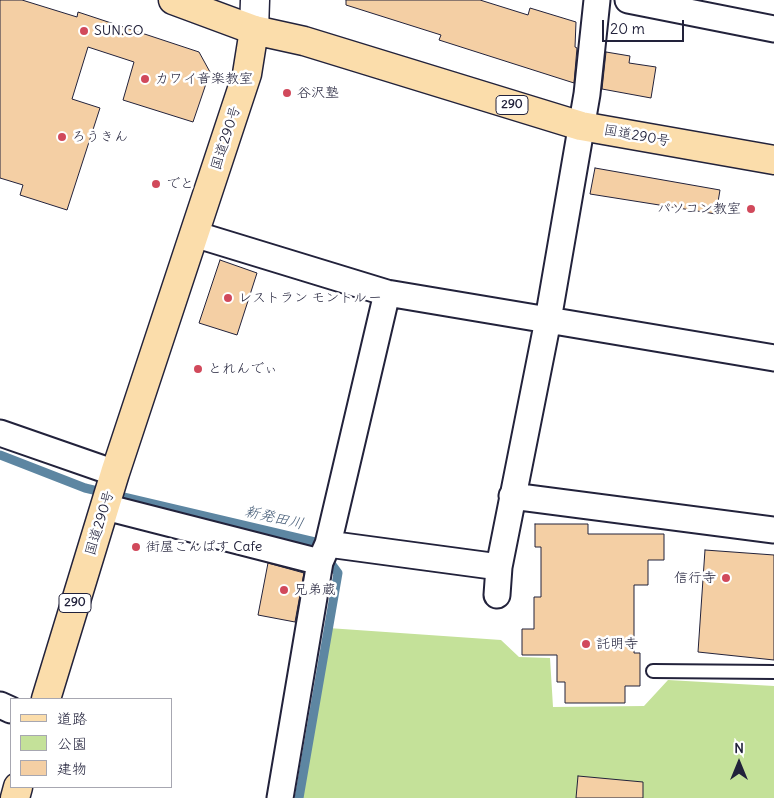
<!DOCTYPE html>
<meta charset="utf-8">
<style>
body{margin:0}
#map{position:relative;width:774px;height:798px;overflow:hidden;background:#fff;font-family:Delius,"Klee One",sans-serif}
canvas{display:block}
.legend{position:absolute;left:10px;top:698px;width:162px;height:90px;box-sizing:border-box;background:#fff;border:1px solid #a7a7b1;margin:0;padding:6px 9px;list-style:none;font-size:15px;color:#22223b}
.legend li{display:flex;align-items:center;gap:10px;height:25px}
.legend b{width:25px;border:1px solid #a7a7b1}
.north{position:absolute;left:714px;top:738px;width:50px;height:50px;-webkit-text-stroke:4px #fff;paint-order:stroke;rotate:0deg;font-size:14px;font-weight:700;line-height:20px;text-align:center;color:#22223b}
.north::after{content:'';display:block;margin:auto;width:18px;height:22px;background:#22223b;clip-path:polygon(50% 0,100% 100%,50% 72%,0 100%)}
.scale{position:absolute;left:602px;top:20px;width:82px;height:22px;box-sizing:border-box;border:2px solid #22223b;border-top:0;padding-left:6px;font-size:15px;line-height:18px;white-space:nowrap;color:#22223b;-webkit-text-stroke:4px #fff;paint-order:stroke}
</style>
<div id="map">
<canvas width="774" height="798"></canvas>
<ul class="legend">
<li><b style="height:6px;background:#fbddab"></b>道路</li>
<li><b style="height:14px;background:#c4e199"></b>公園</li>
<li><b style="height:14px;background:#f4cfa4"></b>建物</li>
</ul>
<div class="north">N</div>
<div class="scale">20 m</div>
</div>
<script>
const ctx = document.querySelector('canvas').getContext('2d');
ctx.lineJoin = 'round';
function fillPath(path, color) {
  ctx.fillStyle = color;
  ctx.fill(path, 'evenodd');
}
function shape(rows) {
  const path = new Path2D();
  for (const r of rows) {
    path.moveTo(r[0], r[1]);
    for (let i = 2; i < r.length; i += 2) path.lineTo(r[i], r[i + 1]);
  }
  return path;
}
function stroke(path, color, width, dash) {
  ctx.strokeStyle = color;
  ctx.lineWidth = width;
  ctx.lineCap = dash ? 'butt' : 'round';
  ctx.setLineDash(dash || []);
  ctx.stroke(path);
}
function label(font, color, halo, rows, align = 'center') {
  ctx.font = font + ' Delius,"Klee One",sans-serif';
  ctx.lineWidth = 5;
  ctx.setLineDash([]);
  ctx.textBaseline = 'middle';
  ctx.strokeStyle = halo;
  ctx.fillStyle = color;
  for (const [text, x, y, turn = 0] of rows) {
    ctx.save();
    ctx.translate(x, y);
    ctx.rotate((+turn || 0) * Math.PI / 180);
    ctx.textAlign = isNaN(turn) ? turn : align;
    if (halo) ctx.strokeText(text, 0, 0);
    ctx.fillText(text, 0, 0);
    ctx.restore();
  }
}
const green = shape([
 [328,628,501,640,519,657,550,658,553,707,644,706,668,680,774,686,774,798,299,798]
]);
const stream = shape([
 [0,455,85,488,315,542,338,573,299,798]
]);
const building = shape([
 [0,0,22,0,77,17,78,12,199,52,210,72,193,122,123,100,134,62,88,47,72,99,100,108,67,210,20,195,23,185,0,178,0,0],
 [346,0,480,0,528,15,530,8,576,22,575,47,577,48,574,83,439,40,441,35,346,5,346,0],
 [606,52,630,56,629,63,656,67,651,98,602,89,606,52],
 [595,168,720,190,716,214,590,194,595,168],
 [220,260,257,273,237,335,199,323,220,260],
 [535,524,588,524,588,534,664,534,664,560,648,560,648,585,634,585,634,653,640,653,640,686,625,686,625,703,565,703,565,682,557,682,557,655,522,655,522,629,534,629,534,597,541,597,541,547,535,547,535,524],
 [705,550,774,555,774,660,698,652,705,550],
 [268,563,304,573,295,622,258,615,268,563],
 [578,776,643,782,643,798,576,798,578,776]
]);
const service = shape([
 [653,671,774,672]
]);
const minor = shape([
 [628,0,774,29],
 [194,234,387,293,774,358],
 [0,433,115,473],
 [512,496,774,530],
 [105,507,320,562,280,798],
 [328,544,499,567],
 [320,562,328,544,387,293],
 [497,595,499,567,548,320,587,94,597,0],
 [0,705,11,710]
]);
const tertiary = shape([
 [254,30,255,0]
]);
const primary = shape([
 [173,0,254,30]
]);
const trunk = shape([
 [46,699,115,473,247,74,254,30,304,41,581,126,774,160],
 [15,798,18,787]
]);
const markers = [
 [84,31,5,"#d1495b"],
 [145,79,5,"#d1495b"],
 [287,93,5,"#d1495b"],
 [62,137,5,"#d1495b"],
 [156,184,5,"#d1495b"],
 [751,209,5,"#d1495b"],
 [228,298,5,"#d1495b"],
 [198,369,5,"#d1495b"],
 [136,547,5,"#d1495b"],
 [726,578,5,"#d1495b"],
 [284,590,5,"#d1495b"],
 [586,644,5,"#d1495b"]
];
const shields = [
 [512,105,32],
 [75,603,32]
];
const shieldNames = [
 ["290",512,105],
 ["290",75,603]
];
const poiNames = [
 ["SUN.CO",94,31],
 ["カワイ音楽教室",155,79],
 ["谷沢塾",297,93],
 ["ろうきん",72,137],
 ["でと",166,184],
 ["パソコン教室",741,209,"right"],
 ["レストラン モントルー",238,298],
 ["とれんでぃ",208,369],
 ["街屋こんぱす Cafe",146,547],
 ["信行寺",716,578,"right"],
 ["兄弟蔵",294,590],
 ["託明寺",596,644]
];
const streetNames = [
 ["国道290号",637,136,10],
 ["国道290号",226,138,-72],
 ["国道290号",100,523,-73]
];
const waterNames = [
 ["新発田川",274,518,13]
];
fillPath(green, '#c4e199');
stroke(stream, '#5d86a2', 9);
fillPath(building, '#f4cfa4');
stroke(building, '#22223b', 1);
stroke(service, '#22223b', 16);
stroke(minor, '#22223b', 29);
stroke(tertiary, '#22223b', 31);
stroke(primary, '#22223b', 31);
stroke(trunk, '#22223b', 31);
stroke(service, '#fff', 12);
stroke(minor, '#fff', 25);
stroke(tertiary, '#fff', 28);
stroke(primary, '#fbddab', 28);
stroke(trunk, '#fbddab', 28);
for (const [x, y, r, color] of markers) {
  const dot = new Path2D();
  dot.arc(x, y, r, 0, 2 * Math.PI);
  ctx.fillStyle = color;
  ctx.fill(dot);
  stroke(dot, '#fff', 2);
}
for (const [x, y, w] of shields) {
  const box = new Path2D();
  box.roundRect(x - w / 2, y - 9.5, w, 19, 4);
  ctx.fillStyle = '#fff';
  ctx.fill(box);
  stroke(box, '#22223b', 1);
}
label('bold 12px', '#22223b', null, shieldNames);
label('14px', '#22223b', '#fff', poiNames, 'left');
label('14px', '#22223b', '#fff', streetNames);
label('italic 15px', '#455c77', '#fff', waterNames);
</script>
